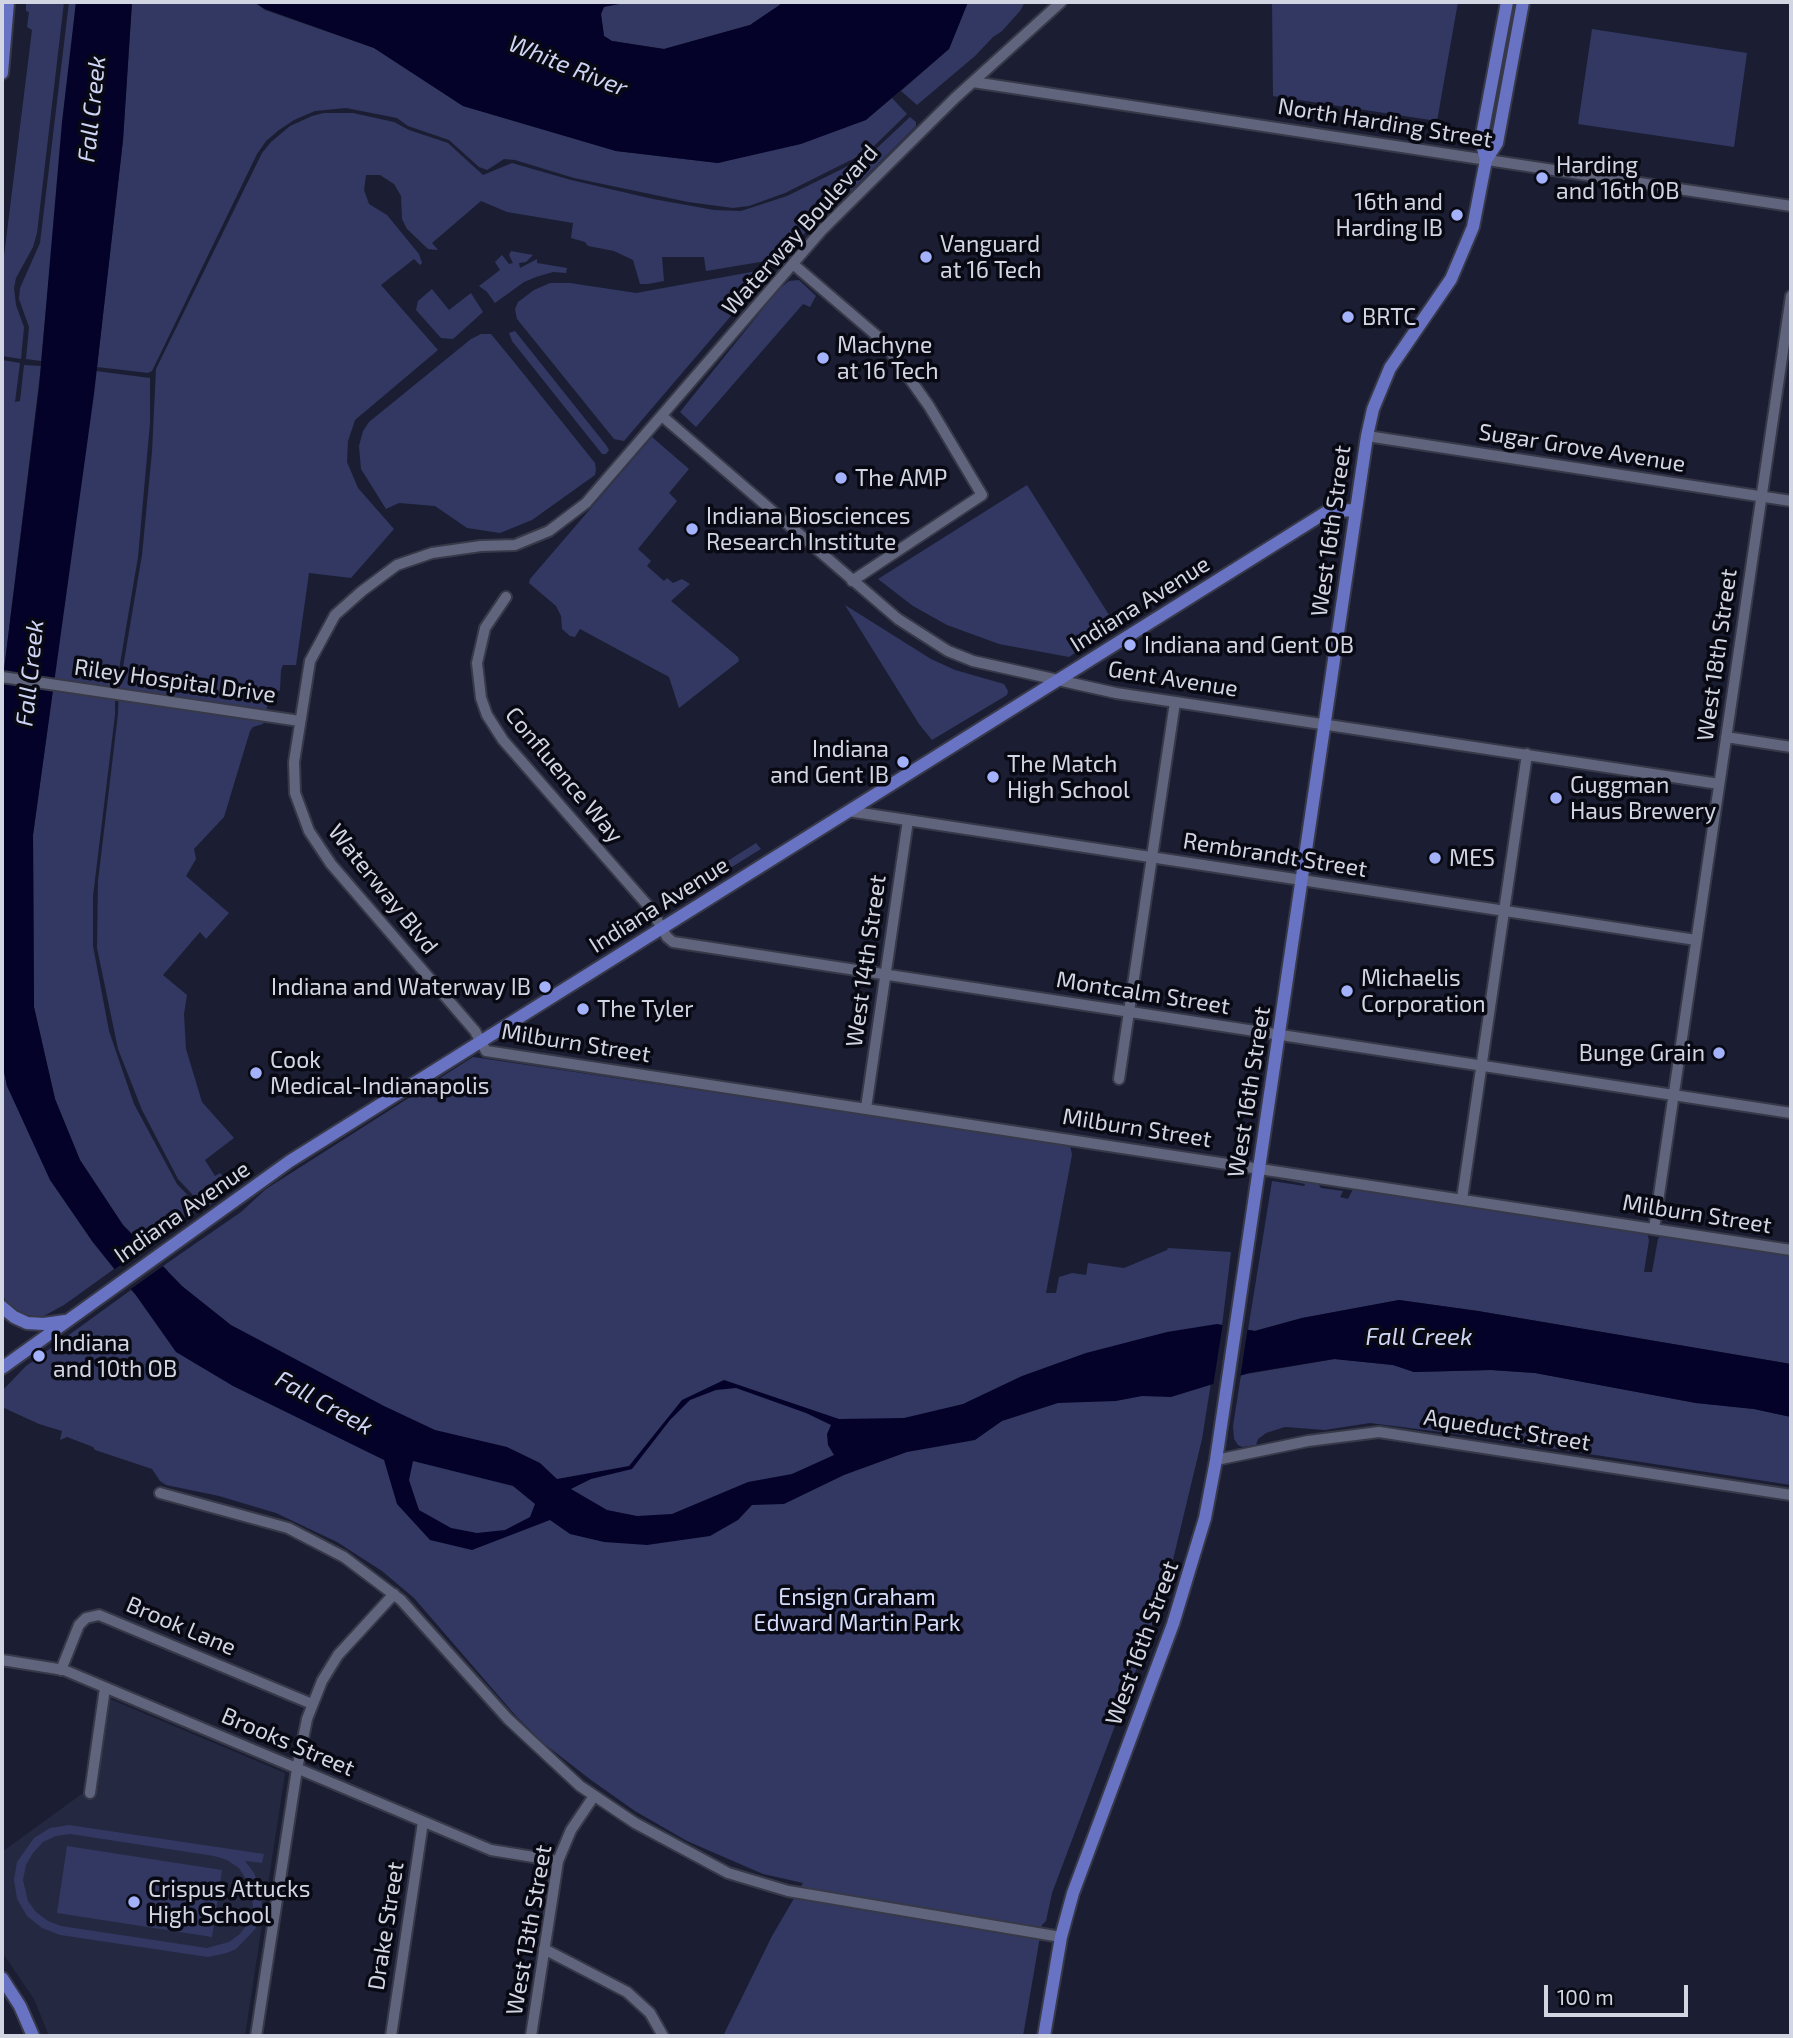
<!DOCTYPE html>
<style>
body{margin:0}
#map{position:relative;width:1793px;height:2038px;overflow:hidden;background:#1b1e32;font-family:"Exo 2",sans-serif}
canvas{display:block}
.frame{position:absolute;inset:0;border:4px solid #d2d5e2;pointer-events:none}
.scale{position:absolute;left:1544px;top:1985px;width:144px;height:32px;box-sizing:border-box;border:4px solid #d2d5e2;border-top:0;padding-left:9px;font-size:21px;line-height:24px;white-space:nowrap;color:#d2d5e2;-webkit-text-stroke:5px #080912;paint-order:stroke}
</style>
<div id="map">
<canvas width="1793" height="2038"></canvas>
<div class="frame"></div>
<div class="scale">100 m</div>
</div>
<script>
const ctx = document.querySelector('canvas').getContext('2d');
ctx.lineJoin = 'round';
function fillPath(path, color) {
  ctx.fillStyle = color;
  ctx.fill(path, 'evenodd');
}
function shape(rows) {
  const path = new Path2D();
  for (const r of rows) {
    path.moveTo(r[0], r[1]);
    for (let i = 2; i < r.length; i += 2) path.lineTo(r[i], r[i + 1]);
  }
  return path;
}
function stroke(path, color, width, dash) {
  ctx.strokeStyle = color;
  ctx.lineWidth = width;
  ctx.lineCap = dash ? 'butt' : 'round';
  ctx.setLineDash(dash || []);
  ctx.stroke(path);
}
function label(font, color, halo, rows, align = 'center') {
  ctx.font = font + ' "Exo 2",sans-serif';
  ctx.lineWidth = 7;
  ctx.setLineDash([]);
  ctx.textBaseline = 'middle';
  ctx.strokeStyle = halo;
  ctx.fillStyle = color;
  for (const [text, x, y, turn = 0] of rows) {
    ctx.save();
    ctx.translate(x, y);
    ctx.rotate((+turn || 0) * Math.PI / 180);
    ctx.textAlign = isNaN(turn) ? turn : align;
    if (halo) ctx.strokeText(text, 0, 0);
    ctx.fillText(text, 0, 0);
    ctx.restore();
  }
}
const built = shape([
 [110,1699,285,1773,245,2036,49,2036,34,1999,2,1952,2,1852,83,1793,96,1794]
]);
const green = shape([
 [26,2,64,2,37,233,33,247,16,278,14,288,16,305,24,327,21,359,2,356,2,272,32,30,27,27,29,12,26,11],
 [69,2,76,2,41,361,26,359,29,327,19,299,20,288,40,243],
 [132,2,254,2,265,10,374,48,463,106,616,151,718,163,865,120,892,98,907,114,874,146,855,158,785,193,749,206,733,208,688,202,574,178,515,160,504,159,487,170,479,167,449,140,408,126,397,118,346,108,315,111,294,120,279,130,266,141,257,154,152,371,148,373,97,367,123,140],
 [629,2,776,2,780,5,750,25,664,49,612,41,604,36,601,14,604,6],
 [968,2,1025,2,1020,11,1002,31,993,37,975,56,917,105,901,91,949,49],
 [1272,2,1458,2,1437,121,1273,96],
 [1592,29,1747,53,1734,147,1578,124],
 [324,113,353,113,394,122,409,130,448,143,483,175,512,163,571,180,653,199,714,210,741,211,787,196,844,168,876,149,910,117,916,122,916,126,851,191,825,209,788,253,778,259,706,271,704,257,662,257,664,281,648,284,640,284,633,260,614,251,588,246,585,242,571,238,573,223,507,212,481,201,432,243,438,250,428,249,407,229,402,219,401,196,394,184,380,175,366,175,364,190,369,204,387,215,419,254,422,263,420,265,414,259,381,285,438,350,355,420,348,441,347,462,358,488,394,529,351,578,309,573,296,665,283,665,281,670,280,690,269,699,263,724,253,727,250,731,224,817,194,849,196,859,186,876,229,913,206,939,200,932,163,975,187,995,184,1014,186,1049,202,1102,234,1138,205,1160,215,1176,220,1173,226,1180,231,1190,205,1208,178,1179,142,1110,118,1049,97,948,98,881,118,714,119,691,142,555,152,452,156,369,262,153,271,142,290,126,312,116],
 [511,251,533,255,526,262,519,263,520,268,537,259,537,263,567,268,566,273,553,272,536,277,524,282,495,303,487,292,479,286,500,270,495,262,502,255,509,264,513,263,509,255],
 [757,271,765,276,624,441,614,439,517,319,515,309,518,302,534,290,550,283,570,283,636,293],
 [799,280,816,296,810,307,803,304,696,427,680,412,778,290,789,281],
 [432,289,449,310,471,293,483,312,453,339,441,338,416,310,418,301],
 [515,331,606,445,609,450,606,454,602,454,512,341,509,333],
 [481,334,491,334,514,362,595,463,596,470,595,475,532,520,500,533,467,528,435,506,399,503,386,509,361,469,359,446,363,431,369,422,471,339],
 [2,360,20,363,15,402,20,401,24,365,41,366,2,686],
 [96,371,150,378,150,423,138,557,115,693,115,715,93,896,93,946,109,1031,134,1104,177,1184,200,1208,145,1247,123,1225,80,1160,55,1099,34,1007,33,835],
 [652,437,689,469,669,493,677,501,638,549,651,561,647,566,664,581,667,578,673,583,682,579,690,584,671,601,738,657,739,661,679,708,669,677,580,629,575,637,570,636,562,629,561,616,556,606,529,583,530,579],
 [1027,485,1116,626,1069,657,999,644,947,625,913,606,878,579],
 [845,605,931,659,955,670,1004,684,1008,691,1007,695,932,740,919,724],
 [756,843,761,849,675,902,663,902],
 [473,1057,1070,1145,1072,1155,1046,1293,1056,1293,1059,1277,1072,1273,1086,1275,1088,1263,1124,1268,1167,1250,1168,1248,1231,1252,1222,1326,1220,1326,1202,1439,1171,1568,1145,1646,1052,1893,1046,1921,1042,1925,1023,2036,723,2036,772,1936,803,1883,763,1874,687,1841,635,1811,591,1780,542,1742,516,1716,414,1598,382,1571,337,1542,276,1513,219,1496,166,1485,160,1481,152,1469,95,1450,93,1447,67,1437,60,1440,62,1431,39,1424,2,1407,2,1391,26,1366,131,1290,135,1294,168,1271,163,1266,241,1212,266,1189],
 [2,1062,7,1086,92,1241,114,1269,64,1305,42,1317,27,1315,27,1318,7,1305,4,1297],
 [1275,1176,1316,1181,1321,1188,1343,1191,1340,1197,1348,1199,1354,1187,1647,1233,1649,1240,1644,1272,1652,1272,1658,1239,1661,1234,1791,1253,1791,1364,1478,1311,1399,1300,1302,1318,1254,1331,1248,1330,1272,1181,1304,1186,1305,1184,1275,1178],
 [1335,1359,1393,1365,1414,1372,1491,1370,1535,1373,1696,1403,1754,1409,1791,1417,1791,1485,1465,1435,1370,1423,1325,1430,1285,1427,1266,1433,1258,1439,1256,1445,1242,1447,1238,1445,1234,1439,1233,1426,1241,1375],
 [69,1825,264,1854,262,1863,245,1861,254,1873,261,1891,262,1910,256,1928,236,1949,227,1953,208,1957,60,1935,42,1928,27,1916,17,1899,14,1880,17,1862,34,1838,50,1828],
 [70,1834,214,1856,227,1860,239,1868,251,1887,253,1908,249,1922,240,1934,229,1942,207,1948,61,1926,48,1921,36,1912,28,1901,23,1880,26,1865,33,1853,43,1842,56,1836],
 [67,1846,222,1870,212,1937,57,1913]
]);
const water = shape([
 [76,2,132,2,123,140,94,394,33,835,34,1007,55,1099,80,1160,123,1225,182,1286,231,1325,384,1406,435,1430,507,1447,540,1463,557,1479,629,1466,682,1400,724,1380,839,1419,904,1418,963,1404,1022,1376,1086,1353,1167,1332,1217,1324,1255,1331,1302,1318,1399,1300,1478,1311,1791,1364,1791,1417,1754,1409,1696,1403,1535,1373,1491,1370,1414,1372,1393,1365,1334,1359,1249,1373,1171,1397,1142,1396,1116,1401,1058,1403,1002,1421,975,1440,907,1452,844,1475,784,1504,752,1505,738,1520,710,1536,647,1545,604,1542,570,1534,550,1520,472,1550,430,1540,397,1504,384,1460,233,1386,176,1352,135,1294,92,1241,50,1180,7,1086,2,1062,2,686,39,388,62,122],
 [736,1388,806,1413,831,1425,827,1434,828,1445,834,1455,792,1474,748,1482,672,1514,637,1516,607,1510,571,1489,591,1479,632,1469,670,1420,690,1400,716,1390],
 [413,1461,513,1486,535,1504,530,1517,505,1530,477,1533,451,1528,419,1510,409,1480],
 [254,2,629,2,604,7,601,14,604,36,612,41,664,49,750,25,784,2,968,2,949,49,866,120,801,144,718,163,616,151,463,106,374,48,265,9]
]);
const pier = shape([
 [148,1246,166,1264,128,1291,112,1271],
 [1223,1322,1248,1326,1240,1379,1213,1387]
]);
const minor = shape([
 [1061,2,955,98,822,230,586,503,549,531,515,545,481,546,432,553,397,565,362,591,335,615,310,661,294,762,295,793,309,831,331,864,475,1031,486,1051,1791,1250],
 [973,82,1791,206],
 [793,264,883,341,929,406,982,495,852,581],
 [662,416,898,619,948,651,973,661,1116,693,1719,784],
 [1367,436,1791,501],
 [506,597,485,628,477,663,481,698,487,715,503,740,650,908,667,937,673,942,1791,1113],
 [2,677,300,721],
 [1726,737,1791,747],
 [848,811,1696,940],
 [1119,1079,1175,702],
 [866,1108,908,820],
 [1462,1199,1527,754],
 [1654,1229,1791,296],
 [1216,1460,1308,1441,1379,1432,1791,1495],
 [160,1493,288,1528,344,1557,401,1600,508,1719,580,1786,635,1823,728,1873,788,1891,1061,1937],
 [2,1660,64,1670,491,1850,558,1861],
 [61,1670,79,1625,86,1618,99,1615,312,1704],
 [90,1793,105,1688],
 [544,1949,627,1992,650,2013,663,2036],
 [256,2036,297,1769,307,1719,322,1681,338,1655,394,1594],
 [391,2036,423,1822],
 [531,2036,558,1861,571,1830,594,1796]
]);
const major = shape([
 [2,73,8,2],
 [1486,160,1497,143,1523,2],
 [2,1307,14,1317,27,1323,44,1324,65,1321],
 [2,1368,290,1161,1328,511,1356,510],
 [2,1978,20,2006,33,2036],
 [1044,2036,1061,1937,1073,1893,1173,1624,1205,1518,1216,1460,1367,436,1373,409,1390,368,1451,279,1473,227,1486,160,1481,140,1507,2]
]);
const markers = [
 [1542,178,7,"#a4b2fc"],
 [1457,215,7,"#a4b2fc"],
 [926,257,7,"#a4b2fc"],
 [1348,317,7,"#a4b2fc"],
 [823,358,7,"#a4b2fc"],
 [841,478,7,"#a4b2fc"],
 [692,529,7,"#a4b2fc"],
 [1130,645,7,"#a4b2fc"],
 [903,762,7,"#a4b2fc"],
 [993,777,7,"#a4b2fc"],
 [1556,798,7,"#a4b2fc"],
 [1435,858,7,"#a4b2fc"],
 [545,987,7,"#a4b2fc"],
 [1347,991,7,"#a4b2fc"],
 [583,1009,7,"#a4b2fc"],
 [1719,1053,7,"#a4b2fc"],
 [256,1073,7,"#a4b2fc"],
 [39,1356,7,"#a4b2fc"],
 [134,1902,7,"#a4b2fc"]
];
const streetNames = [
 ["North Harding Street",1385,123,9],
 ["Waterway Boulevard",800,230,-48],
 ["Sugar Grove Avenue",1582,448,9],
 ["West 16th Street",1331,531,-82],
 ["Indiana Avenue",1140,604,-32],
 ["West 18th Street",1717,655,-82],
 ["Gent Avenue",1173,679,9],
 ["Riley Hospital Drive",175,681,8],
 ["Confluence Way",564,775,50],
 ["Rembrandt Street",1275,855,9],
 ["Waterway Blvd",383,889,51],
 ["Indiana Avenue",659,905,-32],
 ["West 14th Street",866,961,-82],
 ["Montcalm Street",1143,993,9],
 ["Milburn Street",576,1043,9],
 ["West 16th Street",1249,1092,-81],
 ["Milburn Street",1137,1128,9],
 ["Indiana Avenue",182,1212,-35],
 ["Milburn Street",1697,1214,9],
 ["Aqueduct Street",1507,1430,9],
 ["Brook Lane",181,1626,23],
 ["West 16th Street",1142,1643,-70],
 ["Brooks Street",288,1742,23],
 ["Drake Street",386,1926,-81],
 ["West 13th Street",529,1930,-80]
];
const poiNames = [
 ["Harding",1556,165],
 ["and 16th OB",1556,191],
 ["16th and",1443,202,"right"],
 ["Harding IB",1443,228,"right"],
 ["Vanguard",940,244],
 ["at 16 Tech",940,270],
 ["BRTC",1362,317],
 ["Machyne",837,345],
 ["at 16 Tech",837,371],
 ["The AMP",855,478],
 ["Indiana Biosciences",706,516],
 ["Research Institute",706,542],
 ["Indiana and Gent OB",1144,645],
 ["Indiana",889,749,"right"],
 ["and Gent IB",889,775,"right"],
 ["The Match",1007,764],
 ["High School",1007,790],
 ["Guggman",1570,785],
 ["Haus Brewery",1570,811],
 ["MES",1449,858],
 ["Michaelis",1361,978],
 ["Corporation",1361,1004],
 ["Indiana and Waterway IB",531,987,"right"],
 ["The Tyler",597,1009],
 ["Bunge Grain",1705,1053,"right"],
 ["Cook",270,1060],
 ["Medical-Indianapolis",270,1086],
 ["Indiana",53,1343],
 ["and 10th OB",53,1369],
 ["Crispus Attucks",148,1889],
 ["High School",148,1915]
];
const parkNames = [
 ["Ensign Graham",857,1597],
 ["Edward Martin Park",857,1623]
];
const waterNames = [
 ["White River",568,66,22],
 ["Fall Creek",92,109,-84],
 ["Fall Creek",30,673,-84],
 ["Fall Creek",1419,1337],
 ["Fall Creek",324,1403,29]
];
fillPath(built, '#242841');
fillPath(green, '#323862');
fillPath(water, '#050229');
fillPath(pier, '#1b1e32');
stroke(minor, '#373949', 14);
stroke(major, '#373949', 16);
stroke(minor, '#60657d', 10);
stroke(major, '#6973c4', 12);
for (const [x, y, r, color] of markers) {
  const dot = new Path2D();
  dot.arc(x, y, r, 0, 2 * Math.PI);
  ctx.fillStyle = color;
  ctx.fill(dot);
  stroke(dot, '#080912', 2.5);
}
label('23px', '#d2d5e2', '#080912', streetNames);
label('23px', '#d2d5e2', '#080912', poiNames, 'left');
label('23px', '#d5dcfb', '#080912', parkNames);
label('italic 24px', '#ced5f4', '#080912', waterNames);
</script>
